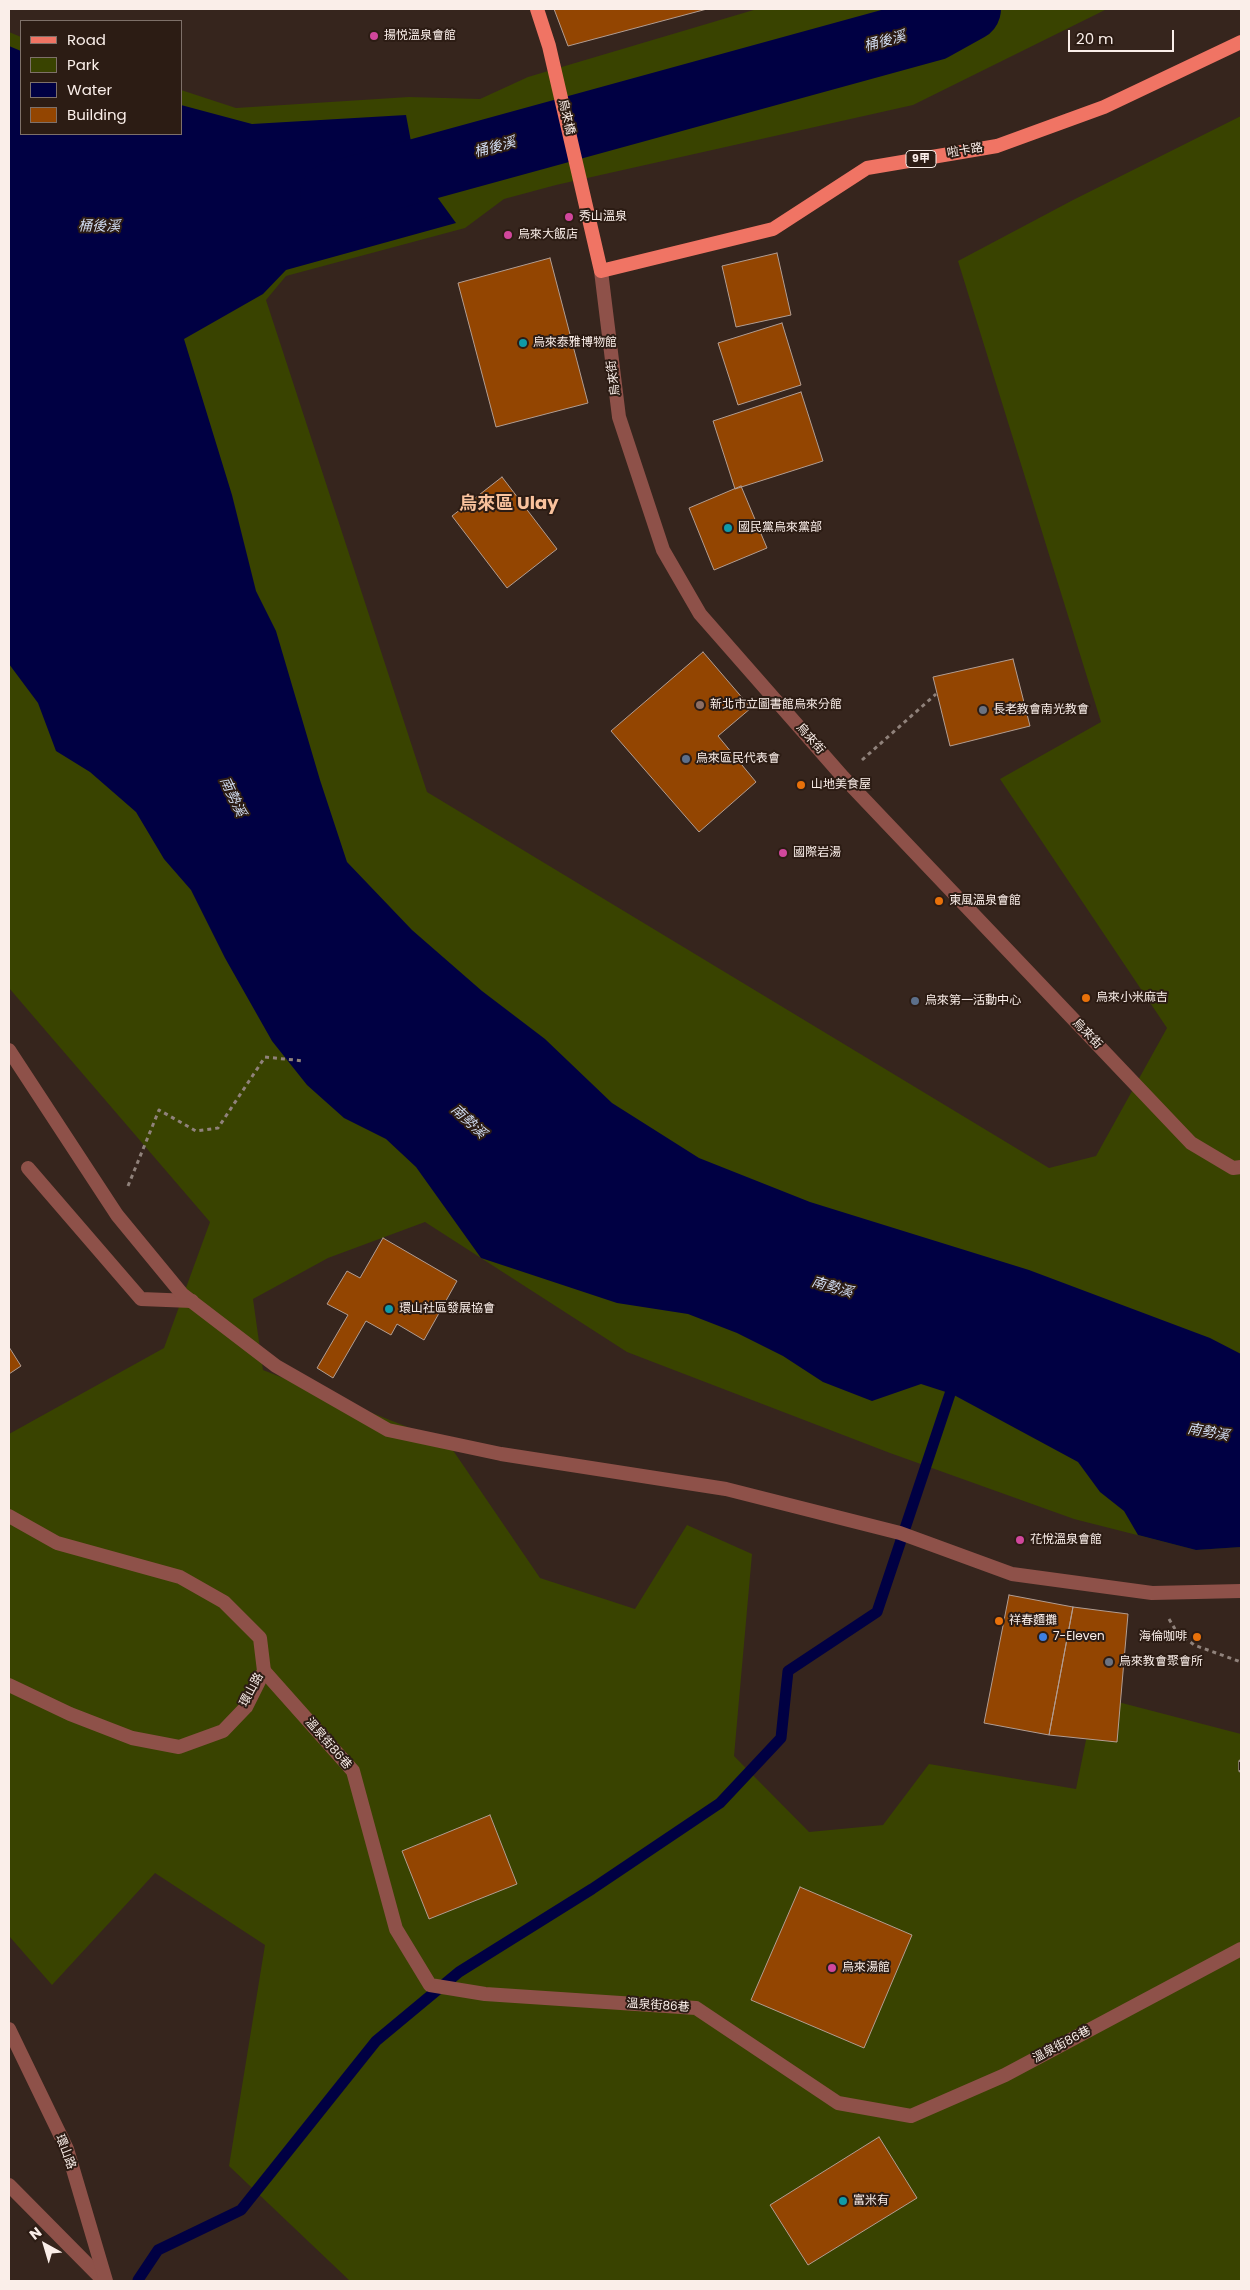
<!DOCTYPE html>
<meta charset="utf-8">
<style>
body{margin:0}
#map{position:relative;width:1250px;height:2290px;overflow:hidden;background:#36251d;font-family:Poppins,sans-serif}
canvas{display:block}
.frame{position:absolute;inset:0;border:10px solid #faeee9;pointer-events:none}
.legend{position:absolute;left:20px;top:20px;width:162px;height:115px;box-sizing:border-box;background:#2c1c14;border:1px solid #7e7069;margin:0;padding:6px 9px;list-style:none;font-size:15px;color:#faeee9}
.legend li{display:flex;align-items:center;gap:10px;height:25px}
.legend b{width:25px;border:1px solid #7e7069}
.north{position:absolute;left:20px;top:2220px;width:50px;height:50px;-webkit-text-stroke:4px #2c1c14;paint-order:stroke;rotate:321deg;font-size:14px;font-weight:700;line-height:20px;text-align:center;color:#faeee9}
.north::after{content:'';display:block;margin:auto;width:18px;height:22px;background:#faeee9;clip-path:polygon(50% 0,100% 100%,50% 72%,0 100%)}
.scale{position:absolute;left:1068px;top:30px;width:106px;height:22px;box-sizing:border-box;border:2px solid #faeee9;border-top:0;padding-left:6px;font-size:15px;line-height:18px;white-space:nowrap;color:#faeee9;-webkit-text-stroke:4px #2c1c14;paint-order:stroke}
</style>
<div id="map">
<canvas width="1250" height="2290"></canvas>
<div class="frame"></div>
<ul class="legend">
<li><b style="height:6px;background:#f07464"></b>Road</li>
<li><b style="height:14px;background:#394300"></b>Park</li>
<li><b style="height:14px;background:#000043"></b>Water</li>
<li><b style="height:14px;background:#934501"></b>Building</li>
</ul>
<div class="north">N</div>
<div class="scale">20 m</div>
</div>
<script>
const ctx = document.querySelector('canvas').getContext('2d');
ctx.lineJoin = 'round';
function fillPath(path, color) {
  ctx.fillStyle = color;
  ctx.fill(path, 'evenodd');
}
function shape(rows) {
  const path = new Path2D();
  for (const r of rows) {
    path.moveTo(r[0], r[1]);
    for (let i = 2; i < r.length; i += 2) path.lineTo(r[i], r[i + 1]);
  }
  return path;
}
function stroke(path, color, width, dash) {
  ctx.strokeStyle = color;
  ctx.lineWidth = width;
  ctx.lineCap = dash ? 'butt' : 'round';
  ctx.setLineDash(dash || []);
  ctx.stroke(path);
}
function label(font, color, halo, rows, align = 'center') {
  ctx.font = font + ' Poppins,"Noto Sans TC",sans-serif';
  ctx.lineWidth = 4;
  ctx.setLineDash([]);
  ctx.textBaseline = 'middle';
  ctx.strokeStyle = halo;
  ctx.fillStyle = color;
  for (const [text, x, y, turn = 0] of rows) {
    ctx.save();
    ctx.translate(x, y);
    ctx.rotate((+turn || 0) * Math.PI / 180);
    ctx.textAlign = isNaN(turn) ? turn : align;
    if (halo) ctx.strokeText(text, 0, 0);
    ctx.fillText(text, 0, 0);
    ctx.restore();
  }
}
const green = shape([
 [757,9,1107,9,913,105,556,185,504,199,465,228,286,276,266,300,427,792,1049,1168,1096,1156,1167,1028,1000,779,1101,722,958,261,1073,200,1241,116,1241,1547,1196,1550,1074,1519,890,1453,627,1352,425,1222,328,1258,253,1299,263,1370,448,1443,540,1578,635,1609,687,1525,752,1554,734,1756,809,1832,883,1825,929,1764,1076,1789,1095,1696,1241,1734,1241,2281,350,2281,229,2166,265,1945,155,1873,52,1985,9,1936,9,1434,164,1348,210,1222,9,988,9,32,21,37,21,134,181,134,181,90,236,108,409,97,480,99,528,77]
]);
const water = shape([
 [9,46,21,51,21,134,181,134,181,105,252,124,406,115,416,168,456,223,286,270,263,294,184,339,232,495,256,591,276,631,320,780,347,862,412,930,482,991,545,1039,612,1103,699,1158,810,1202,1029,1270,1210,1338,1241,1354,1241,1547,1196,1550,1138,1535,1124,1511,1100,1492,1078,1462,952,1394,921,1384,872,1401,823,1382,783,1356,737,1333,688,1314,617,1303,481,1258,416,1167,386,1139,344,1118,307,1085,272,1041,225,958,191,890,164,859,136,812,90,772,56,751,38,703,9,664]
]);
const stream = shape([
 [138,2280,158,2250,241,2210,376,2041,459,1972,592,1889,720,1803,781,1738,788,1671,877,1612,955,1379]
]);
const river = shape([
 [332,194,933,29,969,9]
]);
const building = shape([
 [554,9,707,9,568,46,554,9],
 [777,253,791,315,736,327,722,266,777,253],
 [550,258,588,403,496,427,458,283,550,258],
 [782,323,801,385,738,405,718,343,782,323],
 [801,392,823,461,735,489,713,421,801,392],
 [502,477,557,549,507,588,452,516,502,477],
 [741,486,767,548,714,570,689,508,741,486],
 [703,652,751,708,718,736,756,782,699,832,611,731,703,652],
 [1013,659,1030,726,950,746,933,677,1013,659],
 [383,1238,457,1281,424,1340,397,1324,391,1335,366,1321,333,1378,317,1368,348,1315,327,1304,347,1271,360,1278,383,1238],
 [9,1347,21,1366,9,1374,9,1347],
 [1009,1595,1073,1607,1049,1735,984,1723,1009,1595],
 [1073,1607,1128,1614,1117,1742,1049,1735,1073,1607],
 [490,1815,517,1884,429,1919,402,1851,490,1815],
 [800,1887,912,1935,864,2048,751,2000,800,1887],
 [879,2137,917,2198,808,2265,770,2205,879,2137]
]);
const path = shape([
 [862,760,936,694],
 [128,1186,159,1110,196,1131,218,1128,265,1057,304,1061],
 [1169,1619,1175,1629,1194,1645,1241,1662]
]);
const service = shape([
 [28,1168,141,1299,192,1301]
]);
const minor = shape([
 [264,1671,353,1771,396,1929,430,1985,485,1994,696,2008,838,2103,911,2116,1005,2075,1241,1949],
 [9,2185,104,2281]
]);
const tertiary = shape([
 [601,271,619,417,663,550,700,614,843,777,1191,1143,1233,1168,1241,1167],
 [9,1050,117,1215,182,1294,276,1366,388,1430,501,1454,726,1489,900,1533,1012,1574,1152,1593,1241,1591],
 [9,1516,57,1543,180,1577,224,1602,260,1638,264,1671,246,1707,223,1731,179,1747,132,1738,70,1714,9,1685],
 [9,2029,67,2149,106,2281]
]);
const primary = shape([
 [537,9,549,46,601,271,773,229,867,168,997,146,1104,107,1241,42]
]);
const rail = shape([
 [1241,1762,1241,1770]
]);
const markers = [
 [374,36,5,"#d1479c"],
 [569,217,5,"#d1479c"],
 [508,235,5,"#d1479c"],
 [523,343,5,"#0f9aa8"],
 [728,528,5,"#0f9aa8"],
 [700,705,5,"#8d6e63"],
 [983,710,5,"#6b7280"],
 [686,759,5,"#5c6f8a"],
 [801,785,5,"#e8710a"],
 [783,853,5,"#d1479c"],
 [939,901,5,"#e8710a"],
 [1086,998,5,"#e8710a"],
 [915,1001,5,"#5c6f8a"],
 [389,1309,5,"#0f9aa8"],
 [1020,1540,5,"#d1479c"],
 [999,1621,5,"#e8710a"],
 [1043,1637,5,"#3f7fe0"],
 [1197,1637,5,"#e8710a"],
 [1109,1662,5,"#6b7280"],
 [832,1968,5,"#d1479c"],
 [843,2201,5,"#0f9aa8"]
];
const shields = [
 [921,159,30]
];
const shieldNames = [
 ["9甲",921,159]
];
const poiNames = [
 ["揚悦溫泉會館",384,36],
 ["秀山溫泉",579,217],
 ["烏來大飯店",518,235],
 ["烏來泰雅博物館",533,343],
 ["國民黨烏來黨部",738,528],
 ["新北市立圖書館烏來分館",710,705],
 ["長老教會南光教會",993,710],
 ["烏來區民代表會",696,759],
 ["山地美食屋",811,785],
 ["國際岩湯",793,853],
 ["東風溫泉會館",949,901],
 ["烏來小米麻吉",1096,998],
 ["烏來第一活動中心",925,1001],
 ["環山社區發展協會",399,1309],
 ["花悅溫泉會館",1030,1540],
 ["祥春麵攤",1009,1621],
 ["7-Eleven",1053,1637],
 ["海倫咖啡",1187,1637,"right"],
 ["烏來教會聚會所",1119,1662],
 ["烏來湯館",842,1968],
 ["富米有",853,2201]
];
const streetNames = [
 ["烏來橋",566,117,77],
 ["啦卡路",965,151,-10],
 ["烏來街",614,378,-97],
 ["烏來街",810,739,49],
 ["烏來街",1087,1034,46],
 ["環山路",252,1690,-62],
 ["溫泉街86巷",328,1744,49],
 ["溫泉街86巷",658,2006,4],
 ["溫泉街86巷",1062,2045,-28],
 ["環山路",65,2152,69]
];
const waterNames = [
 ["桶後溪",885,42,-15],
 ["桶後溪",495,148,-15],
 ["桶後溪",99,227,1],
 ["南勢溪",232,797,65],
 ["南勢溪",468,1122,43],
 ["南勢溪",832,1288,16],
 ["南勢溪",1208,1433,10]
];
const districtNames = [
 ["烏來區 Ulay",509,504]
];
fillPath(green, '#394300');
fillPath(water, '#000043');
stroke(stream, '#000043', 11);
stroke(river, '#000043', 64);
fillPath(building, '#934501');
stroke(building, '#b29d92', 1);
stroke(path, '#90827b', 3, [4, 4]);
stroke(service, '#8e5149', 14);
stroke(minor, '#8e5149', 14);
stroke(tertiary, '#8e5149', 14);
stroke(primary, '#f07464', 14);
stroke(rail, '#978982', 5.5);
stroke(rail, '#2c1c14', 4, [11]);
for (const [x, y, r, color] of markers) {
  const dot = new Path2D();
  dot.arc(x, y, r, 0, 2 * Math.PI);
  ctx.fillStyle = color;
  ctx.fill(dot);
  stroke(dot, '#2c1c14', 2);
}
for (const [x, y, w] of shields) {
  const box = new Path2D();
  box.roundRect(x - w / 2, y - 8.5, w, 17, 4);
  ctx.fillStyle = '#2c1c14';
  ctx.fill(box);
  stroke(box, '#faeee9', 1);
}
label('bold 11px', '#faeee9', null, shieldNames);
label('12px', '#faeee9', '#2c1c14', poiNames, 'left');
label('12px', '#faeee9', '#2c1c14', streetNames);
label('italic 14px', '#d1dcf1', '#2c1c14', waterNames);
label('bold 18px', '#f9c29d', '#2c1c14', districtNames);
</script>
